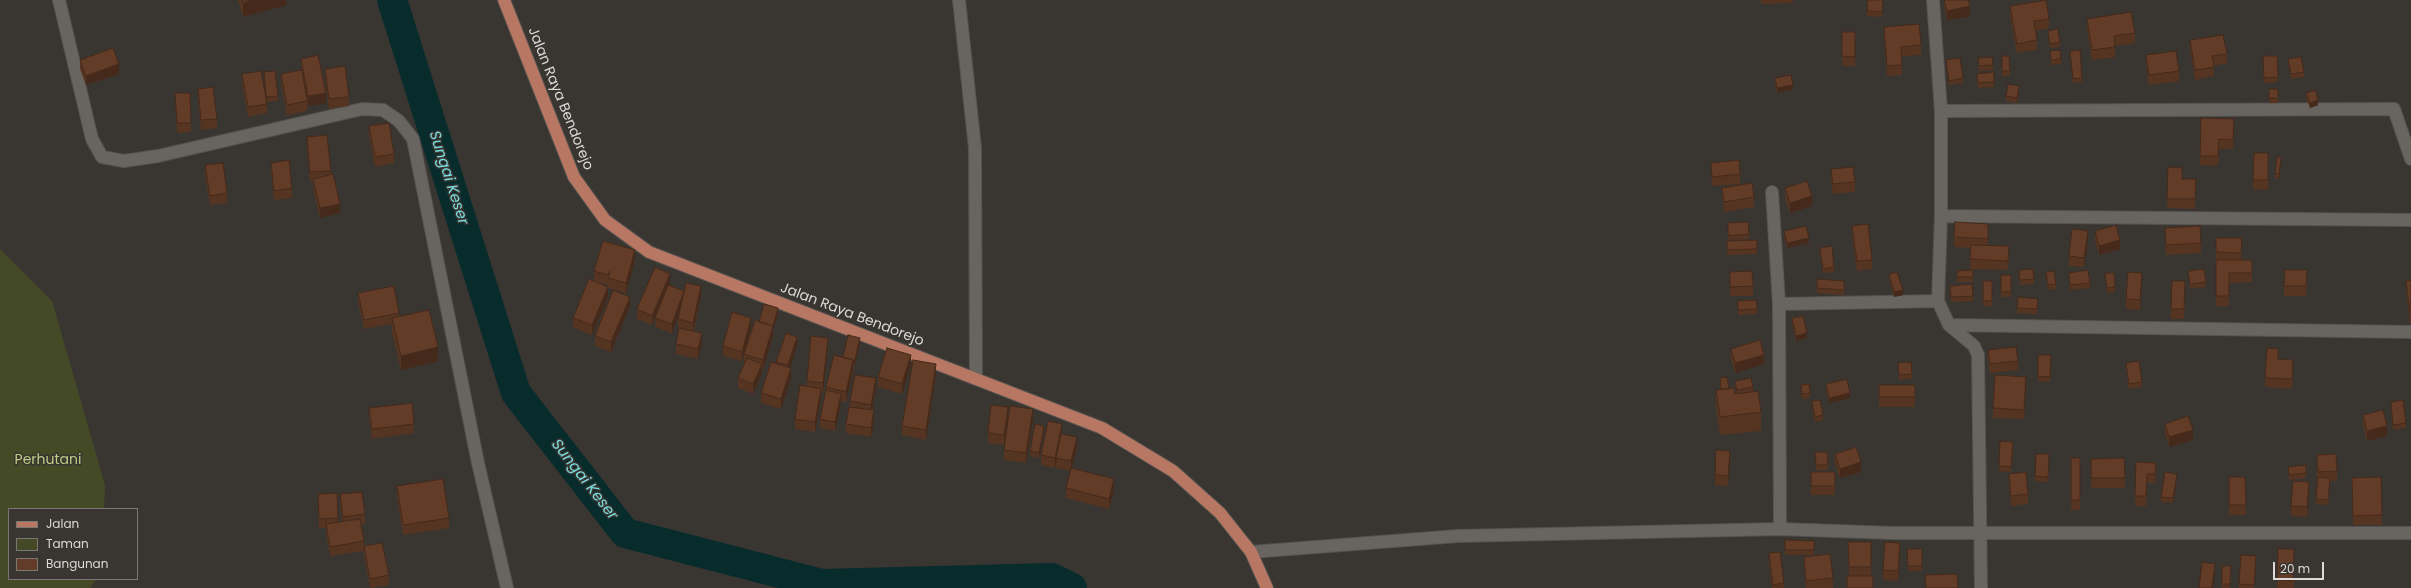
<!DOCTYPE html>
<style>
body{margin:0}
#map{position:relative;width:2411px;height:588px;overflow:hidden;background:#393632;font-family:Poppins,sans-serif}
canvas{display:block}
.legend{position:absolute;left:8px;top:508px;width:130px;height:72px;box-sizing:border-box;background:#393632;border:1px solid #7a7774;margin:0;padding:5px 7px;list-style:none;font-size:12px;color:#dcd9d7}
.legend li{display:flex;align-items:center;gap:8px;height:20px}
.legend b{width:20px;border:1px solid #7a7774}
.scale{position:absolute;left:2273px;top:562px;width:51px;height:18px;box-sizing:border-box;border:2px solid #dcd9d7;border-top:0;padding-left:5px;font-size:12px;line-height:14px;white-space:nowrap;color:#dcd9d7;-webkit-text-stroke:3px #393632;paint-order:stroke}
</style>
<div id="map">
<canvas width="2411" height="588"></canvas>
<ul class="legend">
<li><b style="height:5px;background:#b77762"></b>Jalan</li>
<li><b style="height:11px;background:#444a25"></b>Taman</li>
<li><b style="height:11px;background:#633c27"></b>Bangunan</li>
</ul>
<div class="scale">20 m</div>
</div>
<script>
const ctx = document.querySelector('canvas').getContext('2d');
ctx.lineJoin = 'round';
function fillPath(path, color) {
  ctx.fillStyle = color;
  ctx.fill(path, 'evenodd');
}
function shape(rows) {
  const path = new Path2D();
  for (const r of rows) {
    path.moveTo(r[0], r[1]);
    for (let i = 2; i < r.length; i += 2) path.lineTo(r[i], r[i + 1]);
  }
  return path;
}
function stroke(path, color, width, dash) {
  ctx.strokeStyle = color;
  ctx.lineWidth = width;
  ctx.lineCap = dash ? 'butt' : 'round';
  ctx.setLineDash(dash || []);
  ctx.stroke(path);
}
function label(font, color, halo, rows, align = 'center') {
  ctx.font = font + ' Poppins,sans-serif';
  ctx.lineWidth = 3;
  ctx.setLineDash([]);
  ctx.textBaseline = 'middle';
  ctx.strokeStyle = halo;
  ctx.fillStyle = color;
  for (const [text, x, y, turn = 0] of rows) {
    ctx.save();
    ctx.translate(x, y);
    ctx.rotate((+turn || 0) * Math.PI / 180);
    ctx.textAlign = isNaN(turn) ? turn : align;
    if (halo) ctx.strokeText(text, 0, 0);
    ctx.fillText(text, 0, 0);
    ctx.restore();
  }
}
const green = shape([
 [0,249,52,301,105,485,104,509,9,509,9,579,96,579,90,588,0,588]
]);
const river = shape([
 [392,0,516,393,625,533,822,584,1052,578,1072,588]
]);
const minor = shape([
 [59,0,92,139,102,157,124,161,158,156,362,109,383,110,399,121,413,139,478,463,507,588],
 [959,0,975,148,976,379],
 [1933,0,1941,111,1941,216,1938,301,1949,325,1974,346,1978,355,1981,588],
 [1941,111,2394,109,2411,159],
 [1772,192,1779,304,1780,529],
 [1941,216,2411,220],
 [1779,304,1938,301],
 [1949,325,2411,332],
 [1251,552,1458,536,1780,529,1893,533,2411,533]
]);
const major = shape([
 [504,0,574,177,605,220,649,252,1102,428,1173,471,1220,513,1251,552,1267,588]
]);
const wall = shape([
 [238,0,286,0,286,5,243,17],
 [1761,0,1793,0,1793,3,1761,4],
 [1883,0,1882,17,1867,16,1867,11],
 [1944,0,1968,0,1970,16,1947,20,1944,5],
 [2010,6,2049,19,2049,28,2035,31,2037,40,2037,50,2017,53,2010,16],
 [2087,19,2135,33,2135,43,2115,46,2115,57,2092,60,2087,29],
 [1884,27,1921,45,1921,55,1902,56,1902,75,1887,76,1884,37],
 [2048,31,2060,42,2060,47,2050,48,2048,36],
 [1842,32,1855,32,1855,66,1842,66],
 [2190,40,2227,54,2227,63,2214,66,2214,76,2195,80,2190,50],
 [2050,51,2061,59,2061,64,2051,65],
 [2070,51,2082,78,2082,82,2073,83],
 [2146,55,2179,71,2179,81,2149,85,2146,64],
 [2002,56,2009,56,2010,76,2002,76],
 [2263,56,2277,56,2278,82,2264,83],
 [1978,58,1993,65,1993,70,1979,71],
 [301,59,326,103,308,106,307,102,307,111,287,115,281,84,281,74,301,71],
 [2288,59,2304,72,2304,77,2291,79,2288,64],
 [80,60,119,74,86,85,80,69],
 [1946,60,1963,78,1963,83,1949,85,1946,65],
 [325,69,349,97,349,106,329,109,325,79],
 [264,72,278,96,278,101,267,102,267,113,248,117,242,84,242,74,266,98],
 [1977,74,1994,82,1994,87,1978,88],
 [1775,78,1793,89,1777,93,1775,83],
 [198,89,217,119,217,128,201,130,198,99],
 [2269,89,2278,89,2278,103,2269,103],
 [2019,91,2017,103,2006,101,2006,96],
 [175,93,191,123,191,132,177,133],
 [2306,93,2318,105,2310,108,2306,98],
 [2234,119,2233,149,2219,149,2218,166,2200,165,2200,156],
 [369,126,394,154,394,163,375,167,369,136],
 [307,137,331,171,331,174,340,213,320,218,313,188,313,182,310,182,307,146],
 [2254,153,2268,153,2268,190,2253,189],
 [2281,162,2279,179,2275,178,2275,174],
 [271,163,292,188,292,198,274,200,271,172],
 [1711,163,1740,174,1740,184,1712,186,1711,172],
 [205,165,227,193,227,203,210,205,205,175],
 [2168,167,2182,179,2196,179,2195,209,2167,208],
 [1831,169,1855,182,1855,192,1833,194,1831,179],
 [1722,188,1754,197,1754,207,1724,212,1722,197],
 [1785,188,1812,206,1790,213,1785,197],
 [1728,223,1749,234,1749,239,1728,240],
 [1988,224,1988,245,2009,256,2008,270,1970,269,1971,248,1954,247,1954,237],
 [1852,226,1872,260,1872,269,1857,271,1852,235],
 [2165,228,2201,243,2201,253,2166,255],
 [1784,231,1809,243,1787,248,1784,236],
 [2095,231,2120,249,2099,255,2095,241],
 [2216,238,2242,238,2241,260,2252,260,2252,282,2229,283,2229,306,2216,306],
 [1757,240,1757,254,1727,255,1727,241],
 [2088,241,2084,267,2069,266,2069,256],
 [1820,248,1834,267,1834,272,1823,273,1820,253],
 [635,260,626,293,608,288,608,285,594,281,594,271],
 [1973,270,1973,282,1957,282,1957,271],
 [2019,270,2034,279,2034,284,2020,285],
 [2307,270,2306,296,2284,296,2284,286],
 [2188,271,2206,282,2206,287,2190,289],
 [1730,272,1753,286,1753,296,1730,296],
 [2046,272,2056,284,2056,289,2048,290],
 [2069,273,2090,283,2090,288,2070,290],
 [2105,273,2115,287,2115,292,2107,293],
 [1889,274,1903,295,1894,297,1889,279],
 [2001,275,2011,275,2011,297,2001,297],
 [2411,280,2411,324,2410,324,2406,290,2406,281],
 [1983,281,1992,281,1992,306,1983,306],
 [2185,281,2184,319,2171,319,2171,309],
 [2142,283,2140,310,2126,309,2126,299],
 [670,284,669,285,684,291,701,296,694,332,702,343,698,359,676,354,676,344,679,329,678,329,678,319,680,311,672,333,655,327,656,317,652,325,637,319,637,309],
 [1844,286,1844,295,1817,293,1817,288],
 [1950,286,1973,296,1973,301,1951,302],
 [358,293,399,313,399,317,438,361,401,370,392,333,392,324,364,329,358,302],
 [608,297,592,335,573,327,573,318],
 [1738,301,1757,309,1757,314,1738,315],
 [2038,304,2037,314,2017,313,2017,308],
 [630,306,611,352,595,346,595,336],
 [778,313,773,330,773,336,763,370,762,369,762,373,753,394,738,388,738,378,744,363,744,354,759,322],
 [1792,318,1807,338,1796,341,1792,323],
 [751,328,742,361,723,356,723,346],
 [860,343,846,402,841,401,841,403,835,431,820,428,820,419,826,390,826,387,843,357],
 [797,346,790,368,791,378,781,409,761,403,761,393,776,363,776,362],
 [828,348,823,393,821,393,821,398,815,432,795,429,795,419,807,386,807,381],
 [1731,349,1764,364,1735,373,1731,358],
 [1988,350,2018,361,2018,370,1990,373,1988,360],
 [2038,355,2051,355,2050,382,2038,381],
 [2278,359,2293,370,2292,389,2265,387,2265,378],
 [1898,363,1912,374,1912,379,1899,380],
 [2126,363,2142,382,2142,387,2129,389,2126,368],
 [911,365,902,394,878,387,878,377],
 [936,373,926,440,902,435,902,426],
 [1720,378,1729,389,1735,394,1737,393,1735,386,1735,381,1753,387,1753,392,1761,412,1761,431,1720,435,1716,408,1716,390,1720,390],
 [1826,384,1850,398,1829,403,1826,388],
 [1801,385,1810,393,1810,398,1802,399],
 [1915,385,1915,407,1879,407,1879,397],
 [2026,386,2024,419,1993,418,1993,408],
 [876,388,872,410,874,420,871,437,846,433,846,424,850,407,850,401],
 [1812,401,1823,415,1823,420,1815,422,1812,406],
 [2391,402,2406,423,2406,428,2393,430],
 [369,408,414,424,414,433,372,439,369,418],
 [2363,415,2387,436,2367,441,2363,425],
 [1008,417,1004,445,988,443,988,433],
 [1033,419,1026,463,1004,460,1004,450],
 [2165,424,2193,440,2169,447,2165,433],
 [1044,431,1039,458,1030,456,1030,451],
 [1062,434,1077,447,1072,468,1114,489,1109,509,1066,498,1066,488,1071,471,1056,468,1056,460,1055,468,1041,465,1041,455],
 [2013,447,2011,472,1999,471,1999,466],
 [1815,452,1828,465,1828,470,1816,470],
 [1835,454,1861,472,1840,478,1835,463],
 [2317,455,2337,471,2337,481,2330,481,2328,505,2316,504,2317,479],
 [2071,458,2080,458,2080,510,2071,510],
 [2124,458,2125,488,2091,488,2091,459],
 [2049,459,2048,482,2035,481,2035,476],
 [1730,461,1728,486,1715,485,1715,475],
 [2136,462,2156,472,2155,483,2147,483,2146,506,2135,506],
 [2288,467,2306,473,2306,478,2289,480],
 [1811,472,1835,472,1835,495,1811,495],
 [2009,474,2028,494,2028,504,2011,506,2009,484],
 [2229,477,2245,477,2246,515,2229,515],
 [2381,477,2382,525,2353,525,2352,478],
 [2177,479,2173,503,2161,502,2161,497],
 [397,486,449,518,449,528,403,535,397,496],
 [2309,492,2307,517,2291,516,2291,506],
 [337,493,338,523,342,522,340,504,340,494,365,514,365,524,361,524,364,541,364,546,389,575,389,585,370,588,364,556,364,551,330,556,326,534,326,528,319,528,318,494],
 [1785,540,1814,541,1814,555,1785,555],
 [1848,542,1871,542,1871,576,1849,576],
 [1907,549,1922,549,1922,571,1908,571],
 [2278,549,2294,549,2294,588,2277,588],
 [1769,553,1784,583,1784,588,1772,588,1769,563],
 [1900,553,1898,581,1883,580,1883,570],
 [1804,557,1833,578,1833,588,1806,588,1804,567],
 [2222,566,2231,566,2230,588,2222,588],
 [2256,566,2254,588,2239,588,2239,584]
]);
const shadedWall = shape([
 [253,0,286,0,286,5,243,17,243,3],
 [1970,6,1970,16,1947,20,1947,11],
 [119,64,119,74,86,85,86,76],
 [1793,85,1793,89,1777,93,1777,88],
 [2019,86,2019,91,2017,103,2017,98],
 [326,93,326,103,308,106,308,96],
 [2318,100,2318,105,2310,108,2310,103],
 [2234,119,2234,129,2233,149,2233,140],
 [2281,157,2281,162,2279,179,2279,174],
 [1812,196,1812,206,1790,213,1790,203],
 [340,204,340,213,320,218,320,208],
 [2088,231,2088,241,2084,267,2084,258],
 [1809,238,1809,243,1787,248,1787,243],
 [2120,240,2120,249,2099,255,2099,246],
 [635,250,635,260,626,293,626,283],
 [2142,273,2142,283,2140,310,2140,300],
 [670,274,670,284,652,325,652,316],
 [701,286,701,296,693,332,693,323],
 [608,287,608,297,592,335,592,325],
 [1903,290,1903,295,1894,297,1894,292],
 [684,291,684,300,672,333,672,324],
 [630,297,630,306,611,352,611,342],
 [778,308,778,313,773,330,773,336,763,370,763,360],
 [751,318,751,328,742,361,742,352],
 [702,333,702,343,698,359,698,349],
 [1807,333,1807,338,1796,341,1796,336],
 [797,337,797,346,788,375,788,365],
 [828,338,828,348,823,393,823,383],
 [860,338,860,343,854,368,854,363],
 [438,347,438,361,401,370,401,356],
 [911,355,911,365,902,394,902,384],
 [1764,355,1764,364,1735,373,1735,363],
 [853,360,853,369,846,402,846,392],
 [762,364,762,373,753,394,753,384],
 [936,364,936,373,926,440,926,430],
 [791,368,791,378,781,409,781,399],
 [2026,377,2026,386,2024,419,2024,410],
 [876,378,876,388,871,414,871,405],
 [821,389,821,398,815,432,815,422],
 [1850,393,1850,398,1829,403,1829,398],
 [841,394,841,403,835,431,835,422],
 [1008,407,1008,417,1004,445,1004,435],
 [1033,409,1033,419,1026,463,1026,453],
 [874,410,874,420,871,437,871,428],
 [1062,424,1062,434,1055,468,1055,458],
 [1044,426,1044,431,1039,458,1039,453],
 [2387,426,2387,436,2367,441,2367,431],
 [2193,430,2193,440,2169,447,2169,437],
 [1077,437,1077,447,1071,471,1071,461],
 [1730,451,1730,461,1728,486,1728,476],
 [1861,462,1861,472,1840,478,1840,469],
 [2177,474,2177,479,2173,503,2173,498],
 [1114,479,1114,489,1109,509,1109,499],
 [2309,482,2309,492,2307,517,2307,507],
 [1900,543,1900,553,1898,581,1898,571],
 [2256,556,2256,566,2254,588],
 [2215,564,2215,573,2213,588,2212,588]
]);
const building = shape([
 [242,0,253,0,243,3,242,0],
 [1868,0,1883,0,1882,12,1867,11,1868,0],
 [1944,0,1968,0,1970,6,1947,11,1944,0],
 [2046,0,2049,19,2034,21,2037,40,2017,44,2010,6,2046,0],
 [2131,12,2135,33,2114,36,2115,47,2092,50,2087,19,2131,12],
 [1919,24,1921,45,1901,47,1902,65,1887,66,1884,27,1919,24],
 [2058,29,2060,42,2050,44,2048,31,2058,29],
 [1842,32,1855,32,1855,57,1842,56,1842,32],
 [2223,35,2227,54,2212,56,2214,67,2195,70,2190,40,2223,35],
 [113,48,119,64,86,76,80,60,113,48],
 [2060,50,2061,59,2051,60,2050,51,2060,50],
 [2080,50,2082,78,2073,79,2070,51,2080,50],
 [2176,51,2179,71,2149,75,2146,55,2176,51],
 [318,55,326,93,308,96,301,59,318,55],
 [2002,56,2009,56,2010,71,2002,71,2002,56],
 [2263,56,2277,56,2278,77,2264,78,2263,56],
 [1992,57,1993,65,1979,66,1978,58,1992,57],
 [2301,57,2304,72,2291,74,2288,59,2301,57],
 [1960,58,1963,78,1949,81,1946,60,1960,58],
 [345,66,349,97,329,99,325,69,345,66],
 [302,70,307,101,287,105,281,74,302,70],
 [261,71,267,104,248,107,242,74,261,71],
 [275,71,278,96,266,97,264,72,275,71],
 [1994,72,1994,82,1978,83,1977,74,1994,72],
 [1791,75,1793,85,1777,88,1775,78,1791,75],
 [2008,84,2019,86,2017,98,2006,96,2008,84],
 [213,87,217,119,201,120,198,89,213,87],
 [2269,89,2278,89,2278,98,2269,98,2269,89],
 [2315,90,2318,100,2310,103,2306,93,2315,90],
 [175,93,190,93,191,123,177,123,175,93],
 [2201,118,2234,119,2233,140,2219,139,2218,156,2200,156,2201,118],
 [389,123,394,154,375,157,369,126,389,123],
 [327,135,331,171,310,172,307,137,327,135],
 [2254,153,2268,153,2268,180,2253,180,2254,153],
 [2277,157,2281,157,2279,174,2275,174,2277,157],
 [289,160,292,188,274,191,271,163,289,160],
 [1739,160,1740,174,1712,177,1711,163,1739,160],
 [223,163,227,193,210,196,205,165,223,163],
 [1853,167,1855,182,1833,184,1831,169,1853,167],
 [2168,167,2182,168,2182,179,2196,179,2195,199,2167,199,2168,167],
 [333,174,340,204,320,208,313,179,333,174],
 [1807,181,1812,196,1790,203,1785,188,1807,181],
 [1752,183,1754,197,1724,202,1722,188,1752,183],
 [1748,222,1749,234,1728,236,1728,223,1748,222],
 [1955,222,1988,224,1988,239,1954,237,1955,222],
 [1868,224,1872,260,1857,261,1852,226,1868,224],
 [2116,225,2120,240,2099,246,2095,231,2116,225],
 [1806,226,1809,238,1787,243,1784,231,1806,226],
 [2200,226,2201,243,2166,245,2165,228,2200,226],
 [2072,229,2088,231,2084,258,2069,256,2072,229],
 [2216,238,2242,238,2241,253,2216,252,2216,238],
 [1757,240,1757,249,1727,250,1727,241,1757,240],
 [603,241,635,250,626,283,608,278,610,271,608,275,594,271,603,241],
 [1971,245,2009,246,2008,261,1970,259,1971,245],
 [1832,246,1834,267,1823,269,1820,248,1832,246],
 [2216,260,2252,260,2252,273,2229,273,2229,296,2216,296,2216,260],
 [655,267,670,274,652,316,637,309,655,267],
 [2033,269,2034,279,2020,280,2019,270,2033,269],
 [2204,269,2206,282,2190,284,2188,271,2204,269],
 [1973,270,1973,277,1957,277,1957,271,1973,270],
 [2088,270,2090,283,2070,285,2069,273,2088,270],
 [2285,270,2307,270,2306,286,2284,286,2285,270],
 [1752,271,1753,286,1730,287,1730,272,1752,271],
 [2054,271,2056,284,2048,285,2046,272,2054,271],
 [1897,272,1903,290,1894,292,1889,274,1897,272],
 [2128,272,2142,273,2140,300,2126,299,2128,272],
 [2105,273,2114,273,2115,287,2107,288,2105,273],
 [2001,275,2011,275,2011,292,2001,292,2001,275],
 [589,279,608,287,592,325,573,318,589,279],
 [1817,279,1844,281,1844,290,1817,288,1817,279],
 [2411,280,2411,314,2410,314,2406,281,2411,280],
 [1983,281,1992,281,1992,301,1983,301,1983,281],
 [2172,281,2185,281,2184,309,2171,309,2172,281],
 [686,283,701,286,693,323,678,319,686,283],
 [1972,284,1973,296,1951,297,1950,286,1972,284],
 [668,285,684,291,672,324,655,318,668,285],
 [394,286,399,313,364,320,358,293,394,286],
 [613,290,630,297,611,342,595,336,613,290],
 [2018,297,2038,299,2037,309,2017,308,2018,297],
 [1756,300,1757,309,1738,310,1738,301,1756,300],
 [764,304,778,308,773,326,759,322,764,304],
 [429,310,438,347,401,356,392,318,429,310],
 [732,312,751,318,742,352,723,346,732,312],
 [1803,316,1807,333,1796,336,1792,318,1803,316],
 [755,320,773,326,763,360,744,354,755,320],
 [679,328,702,333,698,349,676,344,679,328],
 [786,333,797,337,788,365,776,362,786,333],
 [848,335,860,338,854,363,853,363,853,360,843,357,848,335],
 [811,336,828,338,823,383,807,381,811,336],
 [1760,340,1764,355,1735,363,1731,349,1760,340],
 [2016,347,2018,361,1990,364,1988,350,2016,347],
 [887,348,911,355,902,384,878,377,887,348],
 [2267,348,2278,349,2278,359,2293,360,2292,379,2265,378,2267,348],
 [834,355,853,360,846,392,826,387,834,355],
 [2038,355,2051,355,2050,377,2038,376,2038,355],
 [747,358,762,364,753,384,738,378,747,358],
 [913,360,936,364,926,430,902,426,913,360],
 [2139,361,2142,382,2129,384,2126,363,2139,361],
 [771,362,791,368,781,399,761,393,771,362],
 [1911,362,1912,374,1899,375,1898,363,1911,362],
 [855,375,876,378,871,405,850,401,855,375],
 [1995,375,2026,377,2024,410,1993,408,1995,375],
 [1727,377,1729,389,1721,389,1720,378,1727,377],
 [1751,378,1753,387,1737,390,1735,381,1751,378],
 [1847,379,1850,393,1829,398,1826,384,1847,379],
 [1809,384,1810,393,1802,394,1801,385,1809,384],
 [800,385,821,389,815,422,795,419,800,385],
 [1879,385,1915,385,1915,397,1879,397,1879,385],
 [1734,388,1735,394,1758,391,1761,412,1720,417,1716,390,1734,388],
 [826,390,841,394,835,422,820,419,826,390],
 [1820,400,1823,415,1815,417,1812,401,1820,400],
 [2403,400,2406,423,2393,425,2391,402,2403,400],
 [412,403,414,424,372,429,369,408,412,403],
 [991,405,1008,407,1004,435,988,433,991,405],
 [1010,406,1033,409,1026,453,1004,450,1010,406],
 [849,407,874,410,871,428,846,424,849,407],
 [2383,410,2387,426,2367,431,2363,415,2383,410],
 [2188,416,2193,430,2169,437,2165,424,2188,416],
 [1048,421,1062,424,1055,458,1041,455,1048,421],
 [1035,424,1044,426,1039,453,1030,451,1035,424],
 [1061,434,1077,437,1071,461,1056,458,1061,434],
 [2000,441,2013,442,2011,467,1999,466,2000,441],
 [1856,447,1861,462,1840,469,1835,454,1856,447],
 [1716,450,1730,451,1728,476,1715,475,1716,450],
 [1815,452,1827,452,1828,465,1816,465,1815,452],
 [2036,454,2049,454,2048,477,2035,476,2036,454],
 [2336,454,2337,471,2318,472,2317,455,2336,454],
 [2071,458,2080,458,2080,500,2071,500,2071,458],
 [2124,458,2125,478,2091,478,2091,459,2124,458],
 [2136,462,2156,463,2155,474,2147,474,2146,496,2135,496,2136,462],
 [2306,465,2306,473,2289,475,2288,467,2306,465],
 [1071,468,1114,479,1109,499,1066,488,1071,468],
 [1811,472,1835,472,1835,486,1811,486,1811,472],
 [2026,472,2028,494,2011,496,2009,474,2026,472],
 [2165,472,2177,474,2173,498,2161,497,2165,472],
 [2229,477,2245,477,2246,505,2229,505,2229,477],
 [2318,477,2330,478,2328,500,2316,499,2318,477],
 [2381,477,2382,515,2353,516,2352,478,2381,477],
 [443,479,449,518,403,525,397,486,443,479],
 [2293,481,2309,482,2307,507,2291,506,2293,481],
 [362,492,365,514,343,517,340,494,362,492],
 [337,493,338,518,319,519,318,494,337,493],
 [360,519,364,541,330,547,326,524,360,519],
 [1785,540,1814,541,1814,550,1785,550,1785,540],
 [1848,542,1871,542,1871,567,1849,567,1848,542],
 [1885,542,1900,543,1898,571,1883,570,1885,542],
 [382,543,389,575,370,579,364,546,382,543],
 [1907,549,1922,549,1922,566,1908,566,1907,549],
 [2278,549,2294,549,2293,581,2277,580,2278,549],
 [1780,552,1784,583,1773,585,1769,553,1780,552],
 [1830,554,1833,578,1806,581,1804,557,1830,554],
 [2241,555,2256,556,2254,585,2239,584,2241,555],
 [2202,562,2215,564,2212,588,2199,588,2202,562],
 [2222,566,2231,566,2230,584,2222,584,2222,566],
 [1957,574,1958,588,1926,588,1925,575,1957,574],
 [1847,576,1873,576,1873,588,1847,588,1847,576]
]);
const streetNames = [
 ["Jalan Raya Bendorejo",560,99,68],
 ["Jalan Raya Bendorejo",852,315,21]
];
const parkNames = [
 ["Perhutani",48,460]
];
const waterNames = [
 ["Sungai Keser",448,178,72],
 ["Sungai Keser",584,480,52]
];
fillPath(green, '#444a25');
stroke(river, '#082b2c', 30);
stroke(minor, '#55524f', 14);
stroke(major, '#55524f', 14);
stroke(minor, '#686561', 12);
stroke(major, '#b77762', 12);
fillPath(wall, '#553422');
fillPath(shadedWall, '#452a1b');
fillPath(building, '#633c27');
stroke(building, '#452a1b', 1);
label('14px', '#dcd9d7', '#393632', streetNames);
label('14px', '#bfcc85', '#393632', parkNames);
label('italic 15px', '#7adee1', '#393632', waterNames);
</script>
